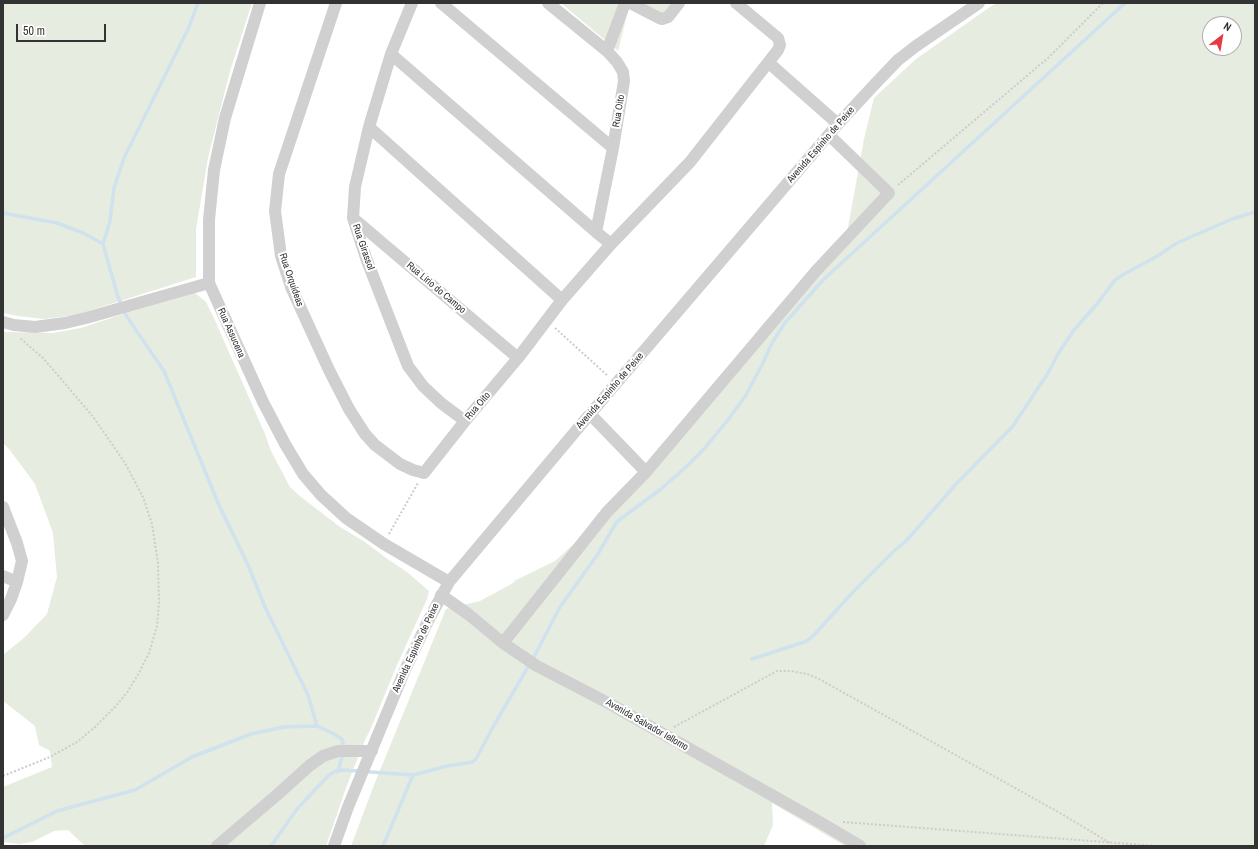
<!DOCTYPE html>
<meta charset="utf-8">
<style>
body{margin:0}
#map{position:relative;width:1258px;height:849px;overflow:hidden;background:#fff;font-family:"Archivo Narrow",sans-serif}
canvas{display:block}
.frame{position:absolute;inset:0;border:4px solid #333;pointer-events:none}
.north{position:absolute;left:1202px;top:16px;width:40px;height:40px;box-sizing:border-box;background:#fff;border:1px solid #adadad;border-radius:50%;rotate:31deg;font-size:11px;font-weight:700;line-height:16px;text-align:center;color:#333}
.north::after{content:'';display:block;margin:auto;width:14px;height:18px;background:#e63946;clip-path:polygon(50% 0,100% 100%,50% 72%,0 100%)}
.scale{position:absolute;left:16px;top:24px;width:90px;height:18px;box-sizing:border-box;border:2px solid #333;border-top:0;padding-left:5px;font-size:12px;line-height:14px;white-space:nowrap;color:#333;-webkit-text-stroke:3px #fff;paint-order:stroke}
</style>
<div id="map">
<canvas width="1258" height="849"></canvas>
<div class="frame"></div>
<div class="north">N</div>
<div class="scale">50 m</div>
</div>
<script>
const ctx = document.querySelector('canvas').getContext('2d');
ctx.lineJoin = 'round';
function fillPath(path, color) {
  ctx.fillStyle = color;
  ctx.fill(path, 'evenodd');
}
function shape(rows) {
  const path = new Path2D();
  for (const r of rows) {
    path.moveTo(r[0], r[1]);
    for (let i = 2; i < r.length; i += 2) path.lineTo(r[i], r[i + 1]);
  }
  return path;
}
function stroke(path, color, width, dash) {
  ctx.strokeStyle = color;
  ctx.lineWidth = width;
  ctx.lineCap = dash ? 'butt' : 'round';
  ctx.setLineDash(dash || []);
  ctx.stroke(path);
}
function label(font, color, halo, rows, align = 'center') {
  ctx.font = font + ' "Archivo Narrow",sans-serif';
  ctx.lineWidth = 4;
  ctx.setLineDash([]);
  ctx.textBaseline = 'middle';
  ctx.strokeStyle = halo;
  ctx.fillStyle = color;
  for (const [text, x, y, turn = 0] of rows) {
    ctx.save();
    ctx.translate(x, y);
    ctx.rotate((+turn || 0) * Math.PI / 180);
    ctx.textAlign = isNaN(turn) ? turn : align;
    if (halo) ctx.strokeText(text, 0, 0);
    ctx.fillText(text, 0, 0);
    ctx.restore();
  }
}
const green = shape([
 [3,3,252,3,230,71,208,158,196,229,196,277,76,315,44,319,18,316,3,313],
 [561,3,680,3,666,22,629,7,618,51],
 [997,3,1255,3,1255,846,845,846,772,803,773,825,764,846,351,846,374,785,446,609,480,601,515,582,514,581,555,561,599,521,656,462,764,323,847,233,864,139,874,98,916,59,990,7],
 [1210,24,1234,24,1234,48,1210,48],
 [195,293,206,302,213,316,265,434,271,451,290,487,301,497,340,527,365,542,386,558,407,572,429,591,427,599,397,665,371,728,365,740,347,785,326,846,85,846,68,830,54,831,32,842,19,844,3,842,3,787,52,767,50,751,39,745,35,726,3,701,3,655,25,637,47,614,57,577,53,533,35,484,9,449,3,443,3,332,53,333,81,328,126,313]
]);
const stream = shape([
 [198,3,189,27,124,158,114,188,110,221,103,244,118,297,127,317,164,371,218,503,248,565,265,607,308,695,317,726],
 [3,213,57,223,83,233,103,244],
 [752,659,807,641,813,636,854,591,894,551,907,540,957,483,1013,426,1048,373,1058,354,1074,330,1097,304,1115,280,1126,273,1154,258,1177,243,1232,219,1255,212],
 [338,771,343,754],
 [3,838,57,811,135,790,192,757,251,734,284,727,317,726,332,733,342,739,344,748],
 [271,846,297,809,329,775,334,772,343,770,413,775,447,766,472,762,476,759,493,727,535,655,560,607,598,554,616,523,619,520,661,489,686,467,704,449,727,421,746,395,763,363,772,343,784,324,823,280,1125,3],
 [383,846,413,775]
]);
const path = shape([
 [898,185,1048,58,1103,3],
 [555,328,608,376],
 [389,534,418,483],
 [674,727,777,671,791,671,807,674,819,679,1060,813,1110,843],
 [3,776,50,757,77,742,94,728,116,706,128,691,139,673,149,653,157,626,159,602,158,563,152,524,143,497,125,463,94,418,62,380,43,358,20,338],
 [843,822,1157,846]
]);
const minor = shape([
 [260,3,225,118,214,170,209,220,209,283,263,402,285,444,303,474,321,495,346,518,384,544,449,582],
 [336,3,279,174,275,211,281,256,291,287,329,370,349,409,365,434,375,445,400,464,413,470,424,473,465,421,518,358,562,300,611,244,596,232,613,148,624,81,623,72,617,62,607,51,548,3],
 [412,3,391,54,369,127,355,187,353,218,366,258,408,366,423,386,441,403,465,421],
 [441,3,613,148],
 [630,3,659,18,662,19,668,17,679,3],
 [607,51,625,3],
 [391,54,596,232],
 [769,63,838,124],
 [369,127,562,300],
 [353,218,518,358],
 [611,244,690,162,778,50,780,45,778,38,736,3],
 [3,322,14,325,35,327,65,323,86,318,209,283],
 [590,414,646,472],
 [3,507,17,543,22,561,17,582,11,599,3,615],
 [3,576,17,582],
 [441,595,468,614,503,643,537,666,610,704,816,820,860,846],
 [503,643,607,512,646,472,816,271,889,193,829,135],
 [217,846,278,794,309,766,323,756,338,751,372,751],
 [334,846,348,807,404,672,428,621,449,582,590,414,838,124,875,84,898,60,916,46,979,3]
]);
const streetNames = [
 ["Rua Oito",619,111,-81],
 ["Avenida Espinho de Peixe",821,145,-49],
 ["Rua Girassol",363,247,71],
 ["Rua Orquídeas",291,280,71],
 ["Rua Lírio do Campo",436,288,40],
 ["Rua Assucena",231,333,66],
 ["Avenida Espinho de Peixe",610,391,-49],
 ["Rua Oito",478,406,-50],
 ["Avenida Espinho de Peixe",416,648,-65],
 ["Avenida Salvador Iellomo",647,725,30]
];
fillPath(green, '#e6ecdf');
stroke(stream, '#cfe2ee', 3.5);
stroke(path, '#cdcdcd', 2, [2, 2]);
stroke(minor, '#d0d0d0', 12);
label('10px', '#333', '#fff', streetNames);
</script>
